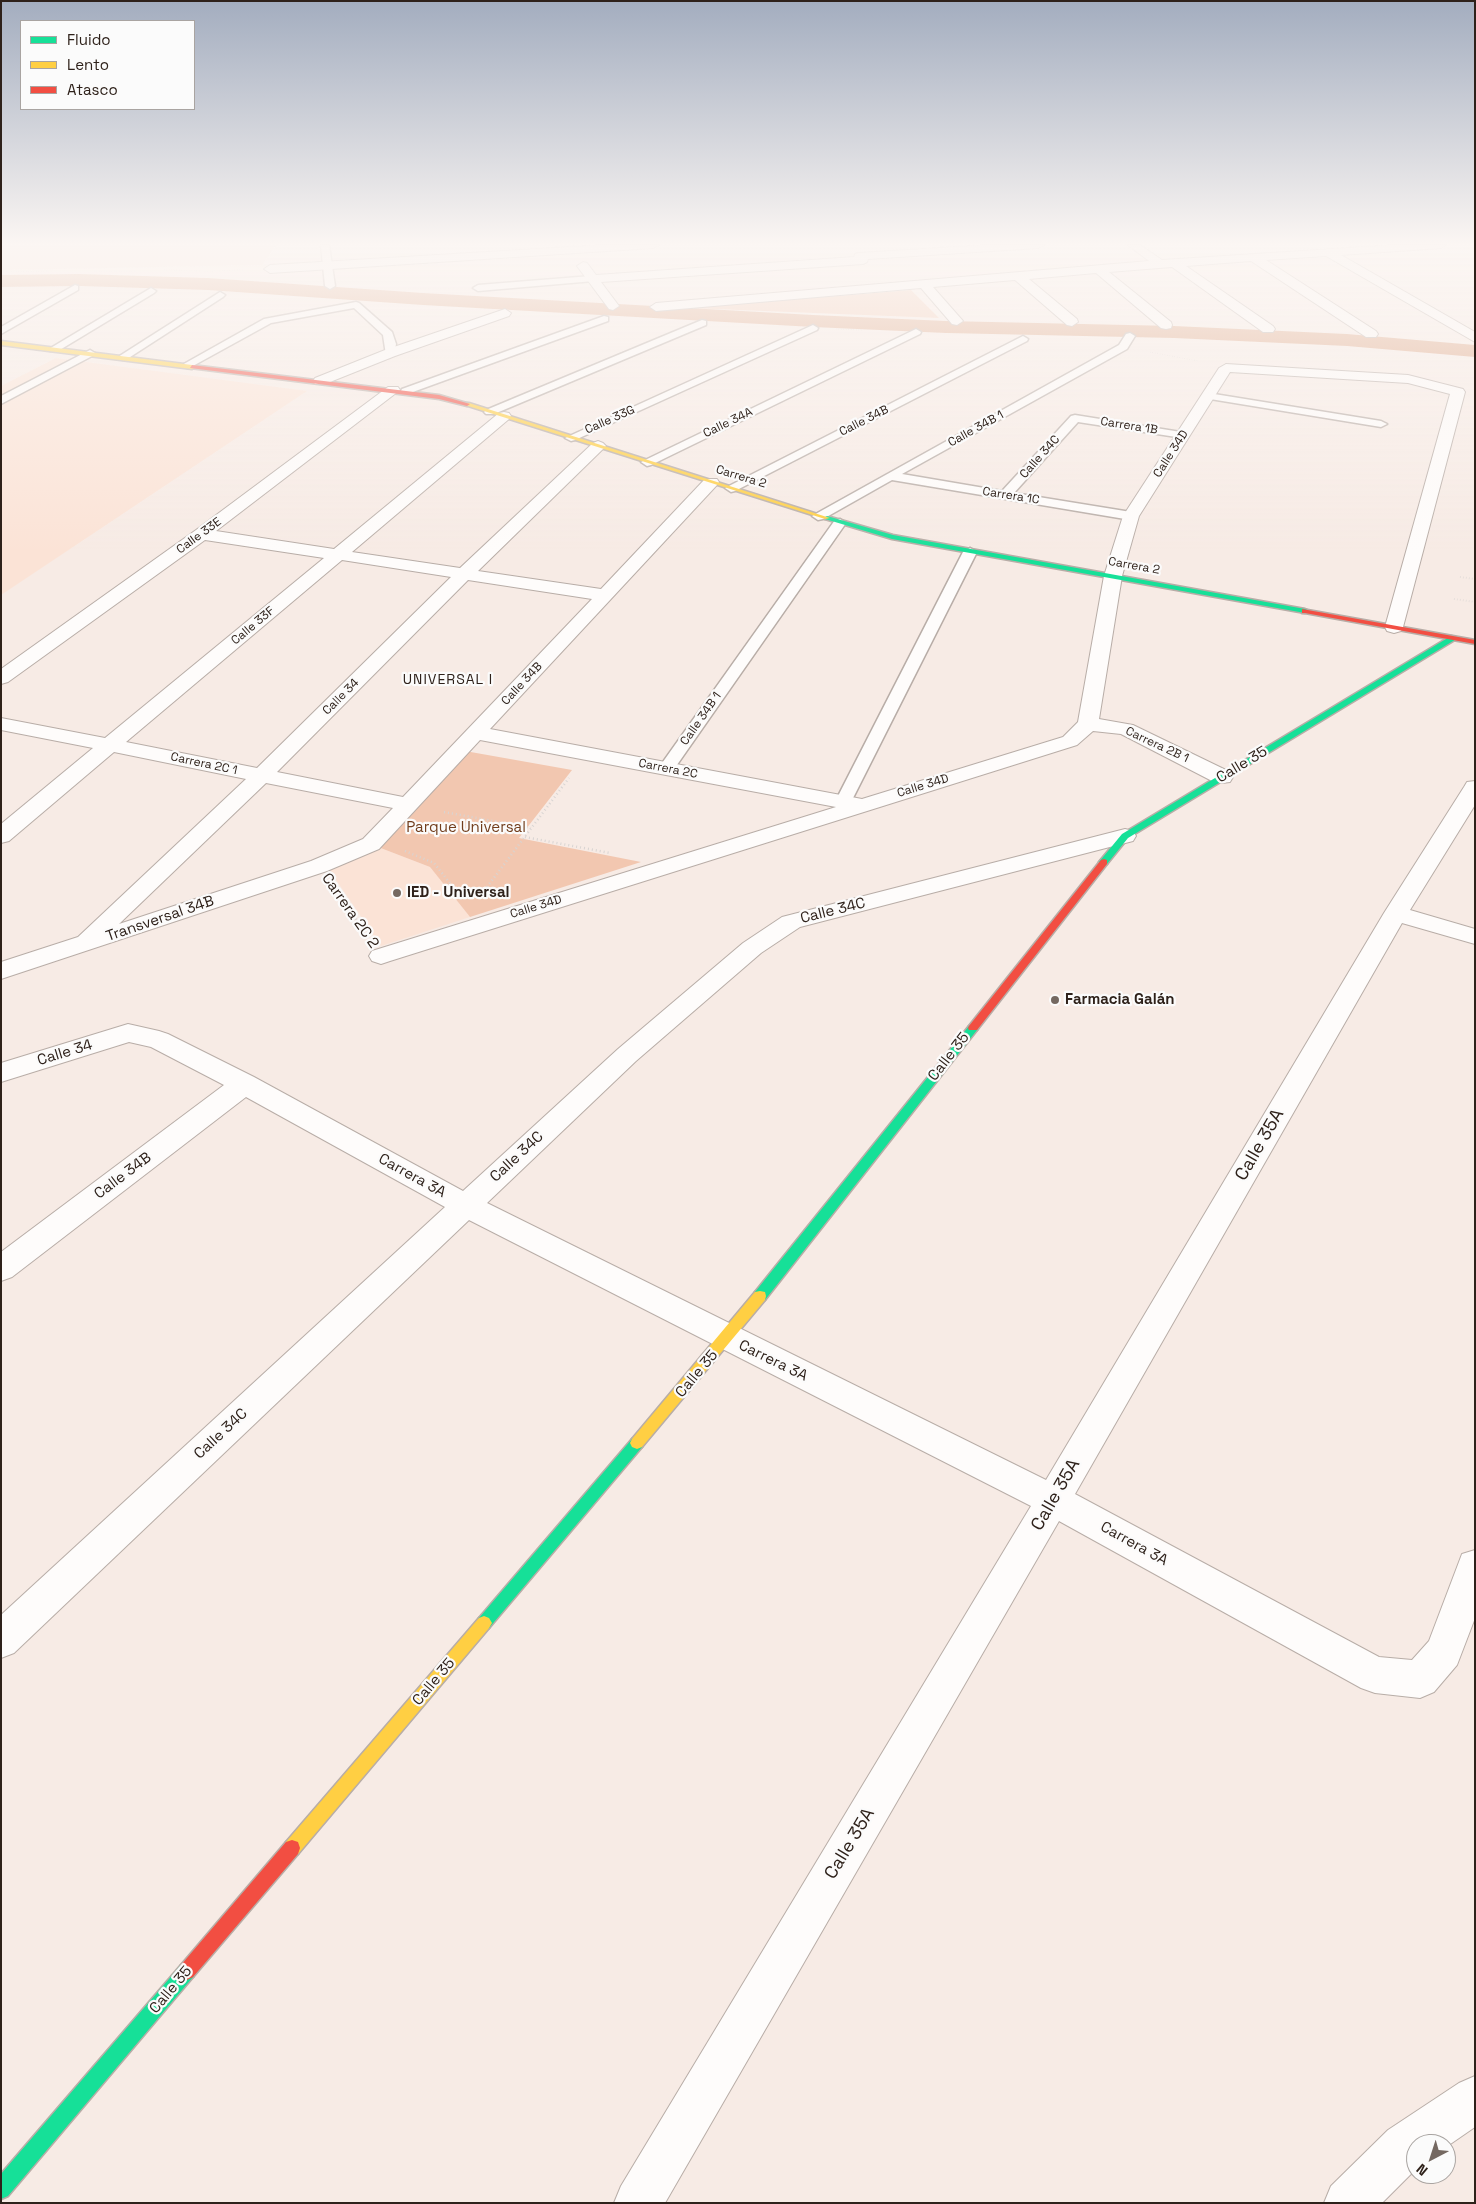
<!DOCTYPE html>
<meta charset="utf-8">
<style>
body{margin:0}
#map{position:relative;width:1476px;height:2204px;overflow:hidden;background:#f7ebe5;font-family:"Space Grotesk",sans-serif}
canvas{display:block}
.frame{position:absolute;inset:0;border:2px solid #2e211a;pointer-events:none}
.legend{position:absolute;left:20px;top:20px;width:175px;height:90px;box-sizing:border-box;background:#fbfbfb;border:1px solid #a9a4a1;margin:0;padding:6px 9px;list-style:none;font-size:15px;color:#2e211a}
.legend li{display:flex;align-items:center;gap:10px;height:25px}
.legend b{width:25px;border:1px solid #a9a4a1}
.north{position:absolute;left:1406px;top:2134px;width:50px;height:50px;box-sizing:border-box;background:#fbfbfb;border:1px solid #a9a4a1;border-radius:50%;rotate:220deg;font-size:14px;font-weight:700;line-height:20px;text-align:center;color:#2e211a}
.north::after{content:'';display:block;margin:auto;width:18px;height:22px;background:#746861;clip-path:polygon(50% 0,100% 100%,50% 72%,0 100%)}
</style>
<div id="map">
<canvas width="1476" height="2204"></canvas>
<div class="frame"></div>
<ul class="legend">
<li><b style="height:6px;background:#16e098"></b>Fluido</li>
<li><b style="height:6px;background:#ffcf43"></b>Lento</li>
<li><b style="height:6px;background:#f24e42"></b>Atasco</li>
</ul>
<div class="north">N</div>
</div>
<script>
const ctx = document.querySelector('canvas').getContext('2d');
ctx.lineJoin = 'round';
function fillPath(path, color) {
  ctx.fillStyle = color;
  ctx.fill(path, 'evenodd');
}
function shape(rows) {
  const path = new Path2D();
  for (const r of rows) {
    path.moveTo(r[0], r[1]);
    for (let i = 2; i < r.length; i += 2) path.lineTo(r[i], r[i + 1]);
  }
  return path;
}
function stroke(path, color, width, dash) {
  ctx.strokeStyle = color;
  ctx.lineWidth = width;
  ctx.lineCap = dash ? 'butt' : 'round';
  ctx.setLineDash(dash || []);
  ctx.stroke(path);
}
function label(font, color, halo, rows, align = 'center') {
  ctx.font = font + ' "Space Grotesk",sans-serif';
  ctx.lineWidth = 4.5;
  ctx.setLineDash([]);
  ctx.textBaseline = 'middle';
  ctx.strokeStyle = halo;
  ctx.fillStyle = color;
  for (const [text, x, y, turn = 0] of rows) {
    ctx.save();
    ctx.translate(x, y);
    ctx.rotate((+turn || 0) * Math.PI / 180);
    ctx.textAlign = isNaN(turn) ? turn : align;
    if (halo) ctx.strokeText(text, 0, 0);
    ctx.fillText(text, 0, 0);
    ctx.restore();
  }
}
const built = shape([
 [1,245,276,245,262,265,1,270],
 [56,358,307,391,1,595,1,386],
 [378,847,430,867,470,917,381,946,328,868]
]);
const green = shape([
 [911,290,939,318,689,308],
 [465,751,572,770,519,838,641,862,470,917,430,867,378,847]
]);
const canal = shape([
 [79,274,208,278,423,293,813,315,946,321,1174,326,1347,334,1475,345,1475,357,1347,346,1174,338,946,333,813,327,423,305,208,290,79,286,1,287,1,275,79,274]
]);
const pathFar3 = shape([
 [164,270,206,271],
 [94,271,136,271],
 [205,271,213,272],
 [212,271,243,270],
 [1,272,53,271],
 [403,288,454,288],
 [836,329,862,330],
 [1150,352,1198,361]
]);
const pathFar2 = shape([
 [1460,577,1475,579],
 [1454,599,1475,602]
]);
const pathFar1 = shape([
 [444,812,531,828],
 [525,837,610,853],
 [405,851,434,863,453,887],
 [487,887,569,778]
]);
const path = shape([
 [452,886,463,900],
 [336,890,365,933],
 [483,893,488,886]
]);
const lane = shape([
 [321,245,329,245,335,286,330,289,325,286,321,245],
 [591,276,596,279,594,281,478,291,473,288,478,285,591,276],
 [75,285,78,286,78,290,1,334,1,327,75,285],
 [151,288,156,291,154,293,58,351,50,351,49,349,151,288],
 [220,292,225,295,223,297,127,359,123,360,118,357,220,292],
 [356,302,359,303,392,332,396,344,394,355,386,355,383,335,354,308,271,323,191,367,187,368,182,365,264,319,356,302],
 [604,316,608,317,608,321,410,393,406,394,401,391,402,389,604,316],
 [702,320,706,321,706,325,494,414,486,414,484,412,486,410,702,320],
 [813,325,818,328,817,330,575,440,571,441,565,438,813,325],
 [916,329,921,332,920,334,651,465,647,466,641,462,916,329],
 [1130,333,1135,336,1127,349,902,474,1002,491,1071,416,1075,415,1187,433,1189,435,1183,438,1078,422,1014,493,1131,512,1137,516,1136,519,1131,520,892,480,823,519,818,520,812,516,1119,345,1126,334,1130,333],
 [1023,336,1028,339,1027,341,735,491,731,492,725,488,1023,336],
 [90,350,95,353,94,355,1,404,1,396,90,350],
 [1208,393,1381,421,1387,424,1381,427,1204,398,1202,396,1204,394,1208,393],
 [840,519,846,523,672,772,660,772,658,769,660,766,835,520,840,519],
 [970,548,977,552,851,802,849,806,843,807,837,806,835,802,963,552,970,548]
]);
const street = shape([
 [604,245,659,245,653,248,270,273,264,269,270,265,604,245],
 [988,245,1044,245,1038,248,868,259,867,262,863,264,601,282,619,306,613,310,609,309,577,266,583,262,587,263,596,275,854,257,855,254,859,253,988,245],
 [1128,245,1140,245,1162,260,1395,245,1446,245,1441,248,1341,255,1475,332,1475,342,1326,256,1266,260,1376,331,1378,334,1376,337,1366,337,1251,261,1186,266,1273,326,1275,329,1273,332,1263,332,1172,267,1109,272,1171,322,1172,325,1171,328,1166,329,1161,328,1096,273,1029,279,1077,319,1078,322,1072,326,1067,325,1015,280,933,287,963,321,957,325,952,324,921,288,656,311,650,307,656,303,1149,261,1128,245],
 [505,309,511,313,509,316,395,356,325,384,315,384,313,381,315,378,385,350,505,309],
 [1226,364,1408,375,1463,389,1465,392,1403,627,1401,631,1394,633,1387,631,1385,627,1450,394,1408,383,1230,372,1139,516,1122,576,1099,719,1133,725,1230,772,1233,777,1230,782,1222,783,1214,782,1121,734,1093,731,1077,745,390,961,381,964,372,961,369,956,372,951,836,807,480,740,379,849,327,871,1,979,1,962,78,937,246,779,114,752,9,841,1,843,1,824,93,748,1,730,1,718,105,738,324,558,205,540,8,682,1,684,1,669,196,530,388,387,398,387,400,390,216,531,334,549,499,413,504,412,509,413,511,416,509,419,352,552,460,568,593,443,598,441,603,443,606,446,603,449,478,571,601,589,705,479,717,479,719,482,717,485,490,729,862,799,1063,737,1078,722,1104,576,1123,516,1219,368,1226,364],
 [342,560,451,577,257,768,126,742,342,560],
 [468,580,592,599,403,797,277,772,468,580],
 [266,783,393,808,363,839,311,861,119,924,266,783],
 [1475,781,1475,805,1410,910,1475,929,1475,944,1402,923,1075,1494,1379,1657,1412,1660,1429,1641,1462,1554,1475,1550,1475,1618,1457,1665,1434,1692,1420,1698,1375,1693,1361,1688,1059,1521,665,2203,614,2203,621,2186,1031,1506,469,1220,14,1653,1,1658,1,1615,445,1207,246,1097,12,1277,1,1281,1,1252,224,1085,151,1047,129,1042,1,1082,1,1063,128,1024,159,1031,168,1034,254,1077,463,1191,618,1049,743,943,782,917,1125,829,1133,831,1136,836,1133,841,800,927,761,953,636,1061,487,1203,1046,1480,1384,913,1464,787,1467,782,1475,781],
 [1475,2076,1475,2127,1446,2147,1446,2144,1416,2144,1416,2169,1382,2203,1324,2203,1331,2186,1388,2130,1459,2083,1475,2076]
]);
const fast = shape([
 [827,516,893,535,1305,609,1309,611,1305,613,892,539,825,519,825,517,827,516],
 [1451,636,1458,638,1128,838,1107,864,1104,865,1099,862,1122,834,1451,636],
 [973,1024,977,1026,978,1028,977,1030,765,1300,760,1301,755,1300,754,1296,755,1292,969,1026,973,1024],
 [637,1437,642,1439,644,1443,642,1447,489,1628,484,1630,479,1628,476,1623,479,1618,632,1439,637,1437],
 [187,1962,193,1965,196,1971,193,1977,8,2196,1,2199,1,2174,181,1965,187,1962]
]);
const slow = shape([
 [1,341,192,365,195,367,192,369,1,345,1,341],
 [465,403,469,403,830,518,825,519,465,405,465,403],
 [760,1291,765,1292,766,1296,765,1300,642,1447,637,1449,632,1447,630,1443,632,1439,755,1292,760,1291],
 [484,1616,489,1618,492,1623,489,1628,298,1854,292,1856,286,1854,284,1848,286,1842,479,1618,484,1616]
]);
const jam = shape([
 [192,365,439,395,470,404,467,406,439,399,190,368,192,365],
 [1302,609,1475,640,1475,644,1305,613,1302,613,1302,609],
 [1104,859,1107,860,1107,864,977,1030,969,1030,968,1028,969,1026,1101,860,1104,859],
 [292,1840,298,1842,300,1848,298,1854,193,1977,187,1980,181,1977,178,1971,181,1965,286,1842,292,1840]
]);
const markers = [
 [397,893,5,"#746861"],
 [1055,1000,5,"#746861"]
];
const farStreetnames = [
 ["Calle 33G",610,420,-24],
 ["Calle 34B",864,421,-27],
 ["Calle 34A",728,423,-26],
 ["Carrera 1B",1129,426,9],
 ["Calle 34B 1",976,429,-29],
 ["Calle 34D",1171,454,-57],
 ["Calle 34C",1040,457,-48],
 ["Carrera 2",741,477,17],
 ["Carrera 1C",1011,496,9],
 ["Calle 33E",199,536,-36],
 ["Carrera 2",1134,566,10],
 ["Calle 33F",253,626,-40],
 ["Calle 34B",522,684,-47],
 ["Calle 34",341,697,-45],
 ["Calle 34B 1",701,719,-55],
 ["Carrera 2B 1",1157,745,25],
 ["Carrera 2C 1",204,764,12],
 ["Carrera 2C",668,769,11],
 ["Calle 34D",923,786,-17],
 ["Calle 34D",536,907,-17]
];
const farNeighbourhoodnames = [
 ["UNIVERSAL I",448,680]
];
const streetNames = [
 ["Calle 35",1242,765,-31],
 ["Carrera 2C 2",350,911,55],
 ["Calle 34C",833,911,-14],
 ["Transversal 34B",160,919,-19],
 ["Calle 34",65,1053,-17],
 ["Calle 35",949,1057,-52],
 ["Calle 34C",517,1157,-43],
 ["Calle 34B",123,1176,-37],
 ["Carrera 3A",412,1176,29],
 ["Carrera 3A",773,1361,26],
 ["Calle 35",697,1374,-50],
 ["Calle 34C",221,1434,-43],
 ["Carrera 3A",1134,1544,29],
 ["Calle 35",434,1682,-50],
 ["Calle 35",171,1990,-50]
];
const parkNames = [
 ["Parque Universal",466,828]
];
const poiNames = [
 ["IED - Universal",407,893],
 ["Farmacia Galán",1065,1000]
];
const nearStreetnames = [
 ["Calle 35A",1260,1145,-60],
 ["Calle 35A",1056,1495,-60],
 ["Calle 35A",850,1844,-59]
];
fillPath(built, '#fbe3d6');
fillPath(green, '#f2c7b0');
fillPath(canal, '#dca382');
stroke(lane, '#b8ada7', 3);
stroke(street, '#b8ada7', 2);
stroke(fast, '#b8ada7', 3);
stroke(slow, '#b8ada7', 3);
stroke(jam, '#b8ada7', 3);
stroke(pathFar3, '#d8d4d2', 1, [0.5, 2]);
stroke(pathFar2, '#d8d4d2', 2, [0.5, 2.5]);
stroke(pathFar1, '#d8d4d2', 2.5, [1, 3]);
stroke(path, '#d8d4d2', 3, [1, 4]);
fillPath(lane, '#fefcfb');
fillPath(street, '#fefcfb');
fillPath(fast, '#16e098');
fillPath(slow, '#ffcf43');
fillPath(jam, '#f24e42');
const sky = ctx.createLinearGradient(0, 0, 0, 553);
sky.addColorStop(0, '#a3adbf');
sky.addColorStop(0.44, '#fbf6f3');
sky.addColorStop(1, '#fbf6f300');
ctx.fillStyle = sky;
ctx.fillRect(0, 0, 1476, 553);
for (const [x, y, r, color] of markers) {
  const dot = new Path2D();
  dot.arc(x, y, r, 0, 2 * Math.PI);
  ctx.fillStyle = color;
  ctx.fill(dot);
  stroke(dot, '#fbfbfb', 2);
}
label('12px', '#2e211a', '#fbfbfb', farStreetnames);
ctx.letterSpacing = '1px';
label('14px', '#2e211a', '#fbfbfb', farNeighbourhoodnames);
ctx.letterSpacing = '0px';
label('15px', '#2e211a', '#fbfbfb', streetNames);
label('15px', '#723e1d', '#fbfbfb', parkNames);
label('bold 15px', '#2e211a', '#fbfbfb', poiNames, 'left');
label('18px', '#2e211a', '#fbfbfb', nearStreetnames);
</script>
